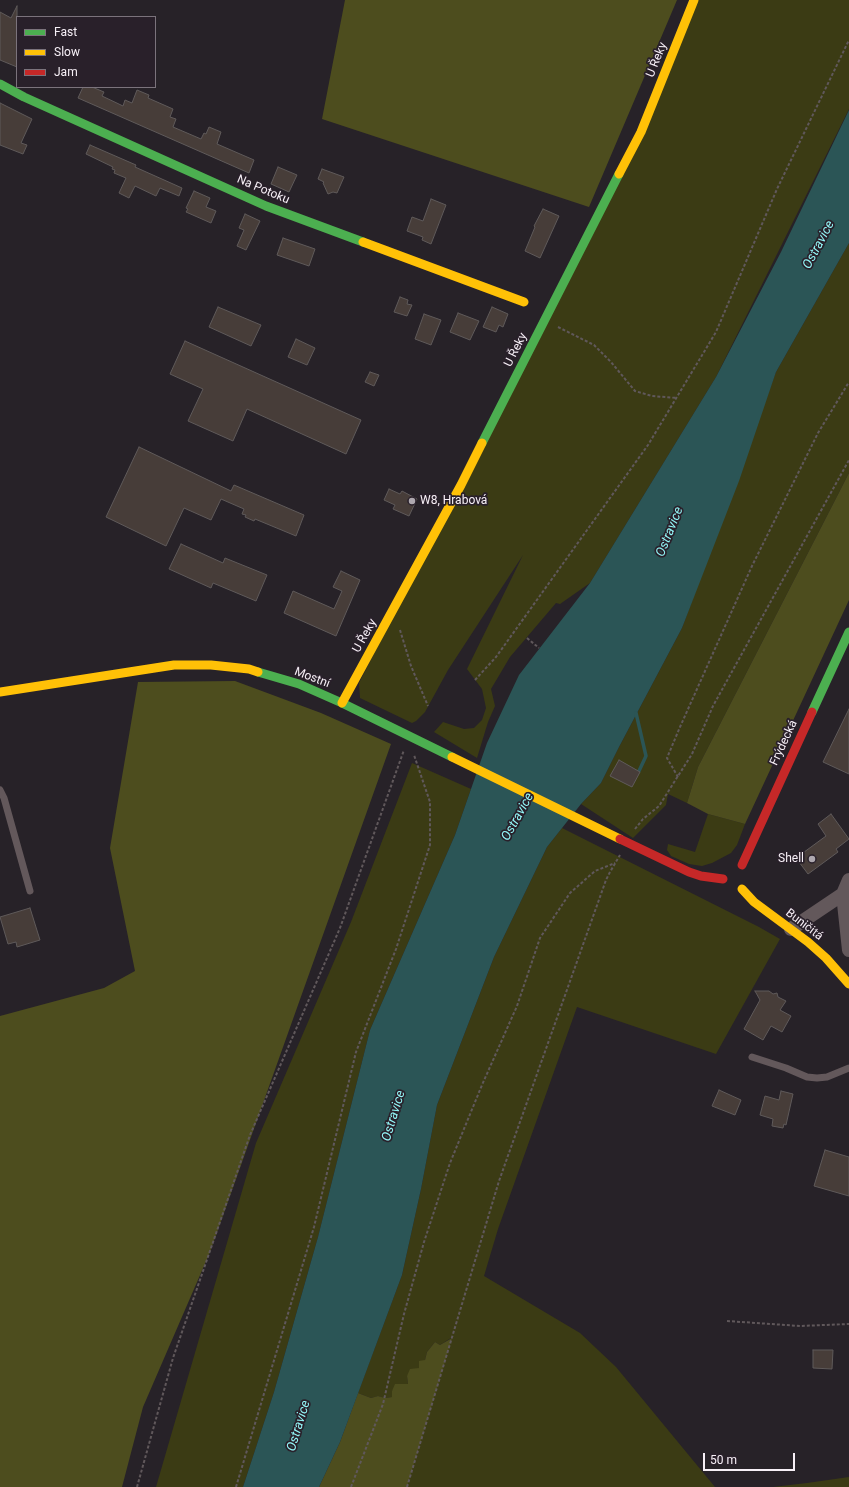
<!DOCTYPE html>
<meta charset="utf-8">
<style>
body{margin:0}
#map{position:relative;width:849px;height:1487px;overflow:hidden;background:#272228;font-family:Roboto,sans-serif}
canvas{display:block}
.legend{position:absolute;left:16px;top:16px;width:140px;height:72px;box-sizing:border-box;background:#29202a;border:1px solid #7b737c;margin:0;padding:5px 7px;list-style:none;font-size:12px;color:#f7f0f7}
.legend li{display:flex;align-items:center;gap:8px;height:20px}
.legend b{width:20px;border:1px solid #7b737c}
.scale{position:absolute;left:703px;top:1453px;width:92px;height:18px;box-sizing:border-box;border:2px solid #f7f0f7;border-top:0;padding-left:5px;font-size:12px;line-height:14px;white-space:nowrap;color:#f7f0f7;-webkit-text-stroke:3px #29202a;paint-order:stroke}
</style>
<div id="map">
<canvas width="849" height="1487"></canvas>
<ul class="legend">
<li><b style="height:5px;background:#4caf50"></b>Fast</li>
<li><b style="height:5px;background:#ffc107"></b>Slow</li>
<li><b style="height:5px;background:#c62828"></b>Jam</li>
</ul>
<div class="scale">50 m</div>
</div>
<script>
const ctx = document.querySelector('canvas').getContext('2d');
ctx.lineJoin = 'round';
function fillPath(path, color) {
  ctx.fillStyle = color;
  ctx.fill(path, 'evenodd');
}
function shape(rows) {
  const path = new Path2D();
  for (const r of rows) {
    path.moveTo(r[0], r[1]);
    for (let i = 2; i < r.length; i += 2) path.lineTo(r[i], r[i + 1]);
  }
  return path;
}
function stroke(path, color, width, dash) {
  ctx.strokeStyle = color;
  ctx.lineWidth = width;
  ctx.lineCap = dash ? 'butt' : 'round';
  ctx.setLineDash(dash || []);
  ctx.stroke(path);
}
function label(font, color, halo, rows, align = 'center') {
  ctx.font = font + ' Roboto,sans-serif';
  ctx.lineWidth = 3.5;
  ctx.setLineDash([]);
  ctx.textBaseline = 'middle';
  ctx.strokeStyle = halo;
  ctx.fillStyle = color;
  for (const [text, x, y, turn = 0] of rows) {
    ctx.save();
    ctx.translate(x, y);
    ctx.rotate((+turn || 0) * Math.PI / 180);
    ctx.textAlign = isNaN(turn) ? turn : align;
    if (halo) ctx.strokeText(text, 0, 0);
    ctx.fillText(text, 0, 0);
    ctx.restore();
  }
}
const green = shape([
 [694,0,849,0,849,109,716,377,590,583,560,604,556,603,510,657,491,689,495,706,488,722,477,758,434,732,443,722,464,729,474,728,482,720,486,708,482,689,467,669,523,555,448,670,425,712,416,721,412,723,360,698,359,683,641,132],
 [849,243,849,473,698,767,687,803,668,794,666,805,633,838,581,804,601,783,619,747,682,628,776,372],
 [412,763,471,789,455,835,370,1030,318,1237,274,1392,243,1487,156,1487,256,1143,351,922],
 [708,814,745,824,737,845,731,853,712,863,702,866,689,864,671,856,667,850,668,844,695,852],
 [562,828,759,927,780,939,716,1054,577,1007,498,1229,484,1276,580,1333,616,1367,715,1487,407,1487,451,1338,440,1345,435,1342,427,1352,425,1360,419,1368,407,1376,408,1384,401,1385,392,1391,392,1397,385,1398,378,1396,371,1398,358,1393,402,1275,421,1189,437,1105,494,957,547,847],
 [849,1477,849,1487,773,1487,807,1483]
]);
const forest = shape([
 [345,0,677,0,589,207,322,119],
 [849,473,849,600,745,824,708,814,687,803,698,767],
 [235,681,321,713,391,744,210,1252,143,1407,122,1487,0,1487,0,1016,104,988,135,971,110,848,138,682],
 [452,1338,407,1487,319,1487,340,1442,358,1393,371,1398,378,1396,385,1398,392,1397,392,1391,395,1384,408,1384,407,1376,410,1369,419,1368,419,1361,425,1360,427,1352,435,1342,440,1345]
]);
const water = shape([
 [849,110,849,243,776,372,739,481,682,628,619,747,601,783,581,804,547,847,494,957,437,1105,421,1189,402,1275,340,1442,319,1487,243,1487,274,1392,318,1237,370,1030,455,835,487,743,519,675,590,583,716,377,781,252]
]);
const stream = shape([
 [636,713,646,756,639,771]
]);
const building = shape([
 [17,6,17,67,0,60,0,12,11,18,17,6],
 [83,87,92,87,104,92,102,96,123,106,125,100,132,103,137,90,149,95,148,98,173,109,170,117,176,119,173,127,201,139,204,133,206,134,209,127,221,132,217,144,254,160,249,173,78,98,83,87],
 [0,103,32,119,21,143,27,145,23,154,0,145,0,103],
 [90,145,136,165,135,167,182,188,179,196,160,188,156,196,135,186,129,198,119,193,126,178,114,173,115,170,112,169,113,167,86,154,90,145],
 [278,167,297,175,289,192,271,184,278,167],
 [322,169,344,177,337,193,333,192,328,194,323,183,324,182,318,179,322,169],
 [194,191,210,198,206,207,216,211,211,223,186,212,188,209,186,208,194,191],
 [431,199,446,205,431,244,422,240,423,237,407,231,412,217,423,221,431,199],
 [543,209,559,216,540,258,525,251,535,227,534,226,543,209],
 [245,214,260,221,246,250,237,246,244,230,239,228,245,214],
 [283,238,315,249,309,266,277,255,283,238],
 [400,297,408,300,407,304,412,305,407,316,394,312,400,297],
 [218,307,261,325,251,346,209,327,218,307],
 [492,307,508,314,503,327,499,325,496,332,483,327,492,307],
 [458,313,479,321,470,340,450,332,458,313],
 [424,314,441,320,431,345,415,339,424,314],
 [296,339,315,348,307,365,288,357,296,339],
 [185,341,361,420,346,454,247,409,233,441,188,421,203,389,170,374,185,341],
 [370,372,379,375,374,386,365,382,370,372],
 [139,447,231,491,234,485,304,515,296,536,255,519,254,521,245,517,246,515,242,514,244,509,221,499,211,520,184,508,166,546,106,517,139,447],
 [389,489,400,494,402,491,417,499,409,516,393,509,395,505,384,500,389,489],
 [181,544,223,563,225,558,267,575,256,601,213,583,211,588,169,569,181,544],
 [341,571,360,580,336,636,284,613,293,591,334,609,342,591,333,587,341,571],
 [849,709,849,774,823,762,849,709],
 [619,760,640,772,632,787,610,776,619,760],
 [831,814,849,839,836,849,838,852,808,874,796,858,826,836,818,824,831,814],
 [30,908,40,940,17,947,16,942,8,944,0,917,30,908],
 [755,991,769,991,773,994,777,993,778,997,786,1001,780,1010,791,1016,782,1032,771,1026,763,1040,744,1029,760,1000,755,991],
 [719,1090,741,1100,735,1115,712,1106,719,1090],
 [781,1091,793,1094,786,1125,784,1124,783,1128,772,1126,773,1119,760,1115,765,1096,779,1100,781,1091],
 [825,1150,849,1157,849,1196,814,1186,825,1150],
 [813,1350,833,1350,832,1369,813,1368,813,1350]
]);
const path = shape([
 [558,327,594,345,611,362,635,391,652,396,677,398],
 [400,630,411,666,428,706],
 [527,638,539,648],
 [475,680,496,657,648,445,716,332,777,189,849,40],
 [678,777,667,758,680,727,752,566,818,433,849,382],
 [635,829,643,819,659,806,692,754,713,706,849,460],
 [727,1321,800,1326,849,1324],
 [137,1487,173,1358,250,1135,340,928,404,750],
 [236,1487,314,1227,356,1052,396,949,430,845,430,802,414,755],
 [351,1487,383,1404,404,1314,424,1242,450,1163,482,1085,517,1006,540,938,570,893,595,871,615,863],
 [407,1487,499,1181,606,880,610,872,620,855]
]);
const lane = shape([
 [0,790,4,798,30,891],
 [752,1057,786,1068,807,1077,817,1078,827,1077,849,1068]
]);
const street = shape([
 [843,894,849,950],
 [791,929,843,894,849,880]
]);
const fast = shape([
 [0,84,24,97,266,206,363,242],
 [482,443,619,174],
 [258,672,299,684,342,703,452,757],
 [812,712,849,632]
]);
const slow = shape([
 [619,174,641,132,694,0],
 [363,242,524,302],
 [0,692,174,665,211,665,249,669,258,672],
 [342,703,461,485,482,443],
 [452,757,620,839],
 [742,889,754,902,808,942,826,958,849,984]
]);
const jam = shape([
 [620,839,689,872,701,876,723,879],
 [742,865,812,712]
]);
const markers = [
 [412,501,4,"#aea8af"],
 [812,859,4,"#aea8af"]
];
const streetNames = [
 ["U Řeky",657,60,-68],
 ["Na Potoku",263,190,23],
 ["U Řeky",516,350,-63],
 ["U Řeky",365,636,-61],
 ["Mostní",312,678,21],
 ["Frýdecká",784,743,-65],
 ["Buničitá",804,925,37]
];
const poiNames = [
 ["W8, Hrabová",420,501],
 ["Shell",804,859,"right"]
];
const waterNames = [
 ["Ostravice",819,245,-62],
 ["Ostravice",670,532,-68],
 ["Ostravice",518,817,-61],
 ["Ostravice",394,1116,-73],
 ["Ostravice",299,1426,-73]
];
fillPath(green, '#3b3b14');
fillPath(forest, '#4d4d1e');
fillPath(water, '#2b5556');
stroke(stream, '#2b5556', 3.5);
fillPath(building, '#473d39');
stroke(building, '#5f5a5a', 1);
stroke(path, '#60585b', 2, [3, 2]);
stroke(lane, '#63585b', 7);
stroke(street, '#63585b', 14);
stroke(fast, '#4caf50', 9);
stroke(slow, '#ffc107', 9);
stroke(jam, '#c62828', 9);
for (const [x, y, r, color] of markers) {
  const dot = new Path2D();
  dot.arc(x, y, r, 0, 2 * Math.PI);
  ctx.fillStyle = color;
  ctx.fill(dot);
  stroke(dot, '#29202a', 1.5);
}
label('12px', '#f7f0f7', '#29202a', streetNames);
label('12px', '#f7f0f7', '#29202a', poiNames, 'left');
label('italic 13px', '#93f7f8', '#29202a', waterNames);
</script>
